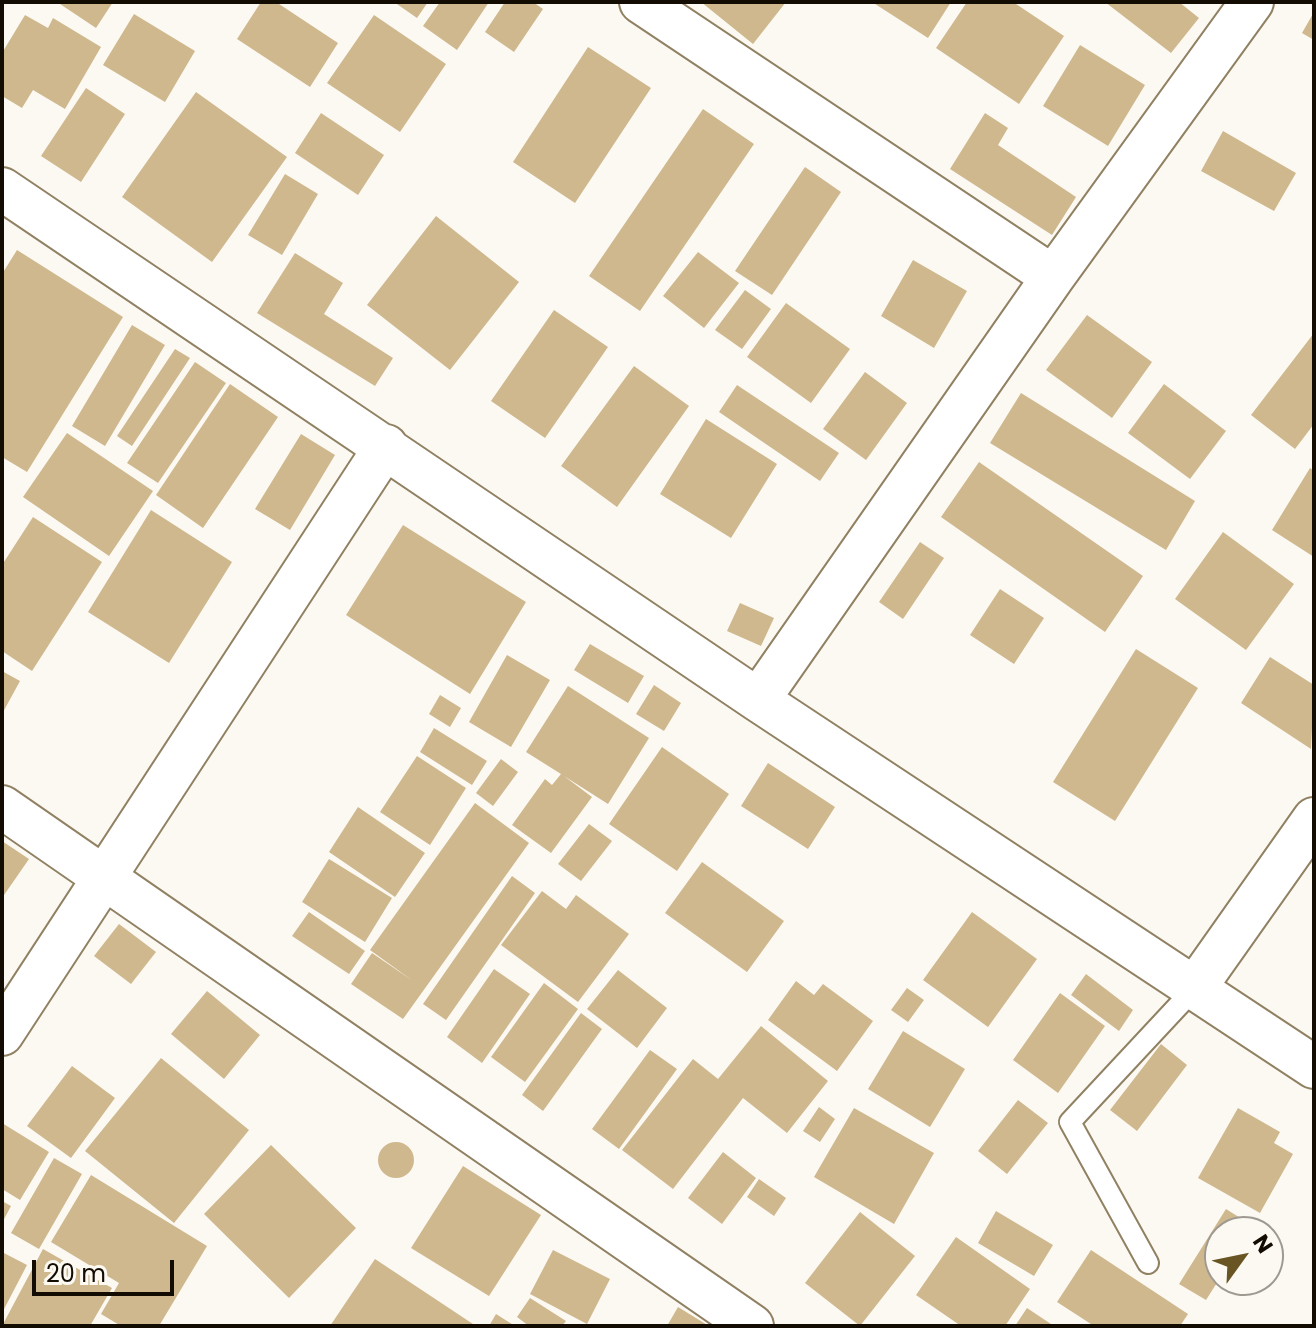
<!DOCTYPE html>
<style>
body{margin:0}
#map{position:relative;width:1316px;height:1328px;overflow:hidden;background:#fcf9f2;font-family:Poppins,sans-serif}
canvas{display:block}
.frame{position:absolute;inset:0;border:4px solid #120c03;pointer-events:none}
.north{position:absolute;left:1204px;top:1216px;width:80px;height:80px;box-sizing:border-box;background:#fcf9f2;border:2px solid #9e9a92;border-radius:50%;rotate:57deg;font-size:22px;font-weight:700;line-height:32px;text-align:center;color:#120c03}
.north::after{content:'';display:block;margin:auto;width:28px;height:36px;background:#685523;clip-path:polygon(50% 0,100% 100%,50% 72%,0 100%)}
.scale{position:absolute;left:32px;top:1260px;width:142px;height:36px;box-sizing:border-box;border:4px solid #120c03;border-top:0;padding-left:10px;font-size:24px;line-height:28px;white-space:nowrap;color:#120c03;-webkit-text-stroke:6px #fcf9f2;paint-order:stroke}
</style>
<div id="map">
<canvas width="1316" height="1328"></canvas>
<div class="frame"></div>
<div class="north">N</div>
<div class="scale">20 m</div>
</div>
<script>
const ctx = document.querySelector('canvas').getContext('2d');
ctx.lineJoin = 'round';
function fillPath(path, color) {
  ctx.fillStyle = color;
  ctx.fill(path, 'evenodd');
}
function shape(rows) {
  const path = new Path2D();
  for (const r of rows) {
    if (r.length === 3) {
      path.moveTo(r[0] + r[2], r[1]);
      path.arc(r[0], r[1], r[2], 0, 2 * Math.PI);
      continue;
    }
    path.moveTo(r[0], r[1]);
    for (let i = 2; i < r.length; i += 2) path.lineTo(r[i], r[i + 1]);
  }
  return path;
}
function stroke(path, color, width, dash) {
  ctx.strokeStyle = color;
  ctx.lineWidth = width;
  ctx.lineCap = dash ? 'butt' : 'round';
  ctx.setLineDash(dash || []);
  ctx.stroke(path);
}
const building = shape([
 [57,2,113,2,96,28],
 [261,2,276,2,338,43,310,87,237,39],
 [394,2,428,2,417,18],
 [440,2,489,2,457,50,423,26],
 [505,2,533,2,543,9,514,52,485,32],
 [701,2,786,2,753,44],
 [872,2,951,2,928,38],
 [967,2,1013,2,1064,36,1019,104,936,48],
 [1105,2,1179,2,1199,18,1171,53],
 [1314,12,1314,40,1302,33],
 [134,14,195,51,165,102,103,65],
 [25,15,48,28,53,18,101,47,65,109,33,90,22,108,2,96,2,53],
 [374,15,446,64,400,132,327,83],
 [1080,45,1145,85,1108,146,1043,106],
 [588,47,651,88,575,203,513,162],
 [86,88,125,114,81,182,41,156],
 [196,92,287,157,212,262,122,197],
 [703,109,754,144,640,311,589,276],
 [321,113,384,155,358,195,295,153],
 [985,113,1008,128,998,145,1076,197,1052,235,950,169],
 [1223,131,1296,173,1274,211,1201,171],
 [805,167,841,192,772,295,735,271],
 [285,174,318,194,282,255,248,235],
 [436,216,519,282,450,370,367,305],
 [17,250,123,317,27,472,2,457,2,274],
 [698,252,739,283,704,328,663,296],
 [295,253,343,283,324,314,393,358,375,386,257,313],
 [913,260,967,291,934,348,881,316],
 [745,290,771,309,742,349,715,330],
 [786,303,850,349,811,403,747,357],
 [554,310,608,347,545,438,491,401],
 [1087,315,1152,362,1112,418,1046,370],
 [132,325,165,345,105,446,72,426],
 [1314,333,1314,424,1295,449,1251,415],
 [175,349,190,358,132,446,117,436],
 [195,362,226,383,158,483,127,463],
 [634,366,689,406,617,507,561,466],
 [865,372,907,403,866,460,823,429],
 [230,384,278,417,203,528,156,495],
 [1164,384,1226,431,1190,479,1128,433],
 [737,385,839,453,820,481,719,412],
 [1021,393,1195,501,1166,550,990,443],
 [706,419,777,464,731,538,660,494],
 [67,433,153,491,109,556,23,497],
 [301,434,335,455,290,530,255,509],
 [979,462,1143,576,1105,632,941,517],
 [1310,468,1314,471,1314,557,1272,530],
 [151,510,232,562,169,663,88,612],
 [33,517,102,562,32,671,2,651,2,565],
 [403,525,526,602,470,694,346,615],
 [1223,532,1294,584,1246,650,1175,599],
 [920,542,944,558,903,619,879,602],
 [1000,589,1044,618,1014,664,970,635],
 [740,603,774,618,761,646,727,631],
 [590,644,644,676,628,703,574,670],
 [1136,649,1198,688,1115,821,1053,782],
 [507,655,550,680,511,747,469,722],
 [1270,657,1314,685,1311,749,1241,703],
 [2,671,20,681,2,714],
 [654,685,681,703,664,731,636,714],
 [568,686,649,738,608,804,564,776,592,797,551,853,512,825,545,779,552,785,561,774,526,752],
 [440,695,461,708,450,727,429,714],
 [434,728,487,761,472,785,420,752],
 [662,747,729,794,677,871,609,824],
 [417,756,466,788,430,845,380,812],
 [501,759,518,772,493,806,476,793],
 [768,763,835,807,808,849,741,806],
 [475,803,529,843,403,1019,351,984,372,953,413,981,370,950],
 [358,807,425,853,395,897,329,852],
 [589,824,612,841,581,881,558,864],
 [2,841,29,859,2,898],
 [329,859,392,898,365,942,302,902],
 [702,862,784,921,747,972,665,913],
 [512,876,535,893,446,1020,423,1004],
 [542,891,566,909,576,895,629,934,578,1002,501,945],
 [309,912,365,951,349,974,292,936],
 [972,912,1037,959,988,1027,923,980],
 [119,924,156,952,131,984,94,956],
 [494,969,530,994,482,1063,447,1037],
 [618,970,667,1008,637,1048,587,1009],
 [1086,974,1133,1010,1119,1031,1071,995],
 [796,981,814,995,823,984,873,1021,837,1071,768,1020],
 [544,983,578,1009,525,1082,491,1057],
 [907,988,924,1000,908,1022,891,1010],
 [207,991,260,1035,224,1079,171,1034],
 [1060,993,1105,1026,1058,1093,1013,1060],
 [581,1013,602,1029,543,1111,522,1095],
 [761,1026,828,1081,787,1133,743,1098,673,1189,622,1150,693,1059,718,1079],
 [903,1031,965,1069,930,1127,868,1089],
 [1161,1044,1187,1065,1137,1131,1110,1110],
 [650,1050,677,1069,619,1149,592,1129],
 [161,1058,249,1130,174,1223,85,1151],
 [72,1066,115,1098,71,1158,27,1126],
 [1018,1100,1048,1123,1007,1174,978,1151],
 [819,1107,835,1119,820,1142,803,1131],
 [854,1108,934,1153,894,1224,814,1177],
 [1238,1108,1280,1132,1274,1143,1293,1154,1260,1213,1198,1178],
 [2,1123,49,1152,20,1200,2,1189],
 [396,1160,18],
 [271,1145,356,1228,289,1298,204,1214],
 [723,1152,756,1178,722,1224,688,1198],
 [54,1158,82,1174,39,1249,11,1233],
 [463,1166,541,1215,489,1296,411,1248],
 [91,1175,207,1246,159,1326,121,1326,101,1314,119,1283,51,1242],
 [759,1179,786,1198,774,1216,747,1197],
 [2,1201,11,1206,2,1223],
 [1226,1209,1253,1226,1249,1232,1220,1232,1220,1278,1206,1300,1179,1284],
 [996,1211,1053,1245,1034,1276,978,1243],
 [860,1212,915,1256,860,1326,805,1283],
 [956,1237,1030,1289,1005,1326,961,1326,916,1295],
 [43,1249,112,1288,90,1326,2,1326],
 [553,1250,610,1279,587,1324,530,1294],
 [1091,1250,1188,1314,1180,1326,1094,1326,1057,1302],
 [2,1252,27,1265,2,1313],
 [375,1259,476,1326,330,1326],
 [530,1298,566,1321,562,1326,529,1326,517,1317],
 [678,1307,709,1326,667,1326],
 [1027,1308,1054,1326,1015,1326],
 [496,1314,515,1326,489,1326]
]);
const lane = shape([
 [1148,1263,1070,1122,1194,989]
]);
const street = shape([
 [641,2,1053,277],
 [2,189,758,700,1314,1067],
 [758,700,1053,277,1252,2],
 [2,807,752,1326],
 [1194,989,1314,819],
 [2,1034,386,446]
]);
fillPath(building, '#cfb88e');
stroke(lane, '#918163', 24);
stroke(street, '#918163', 46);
stroke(lane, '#fff', 20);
stroke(street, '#fff', 42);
</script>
